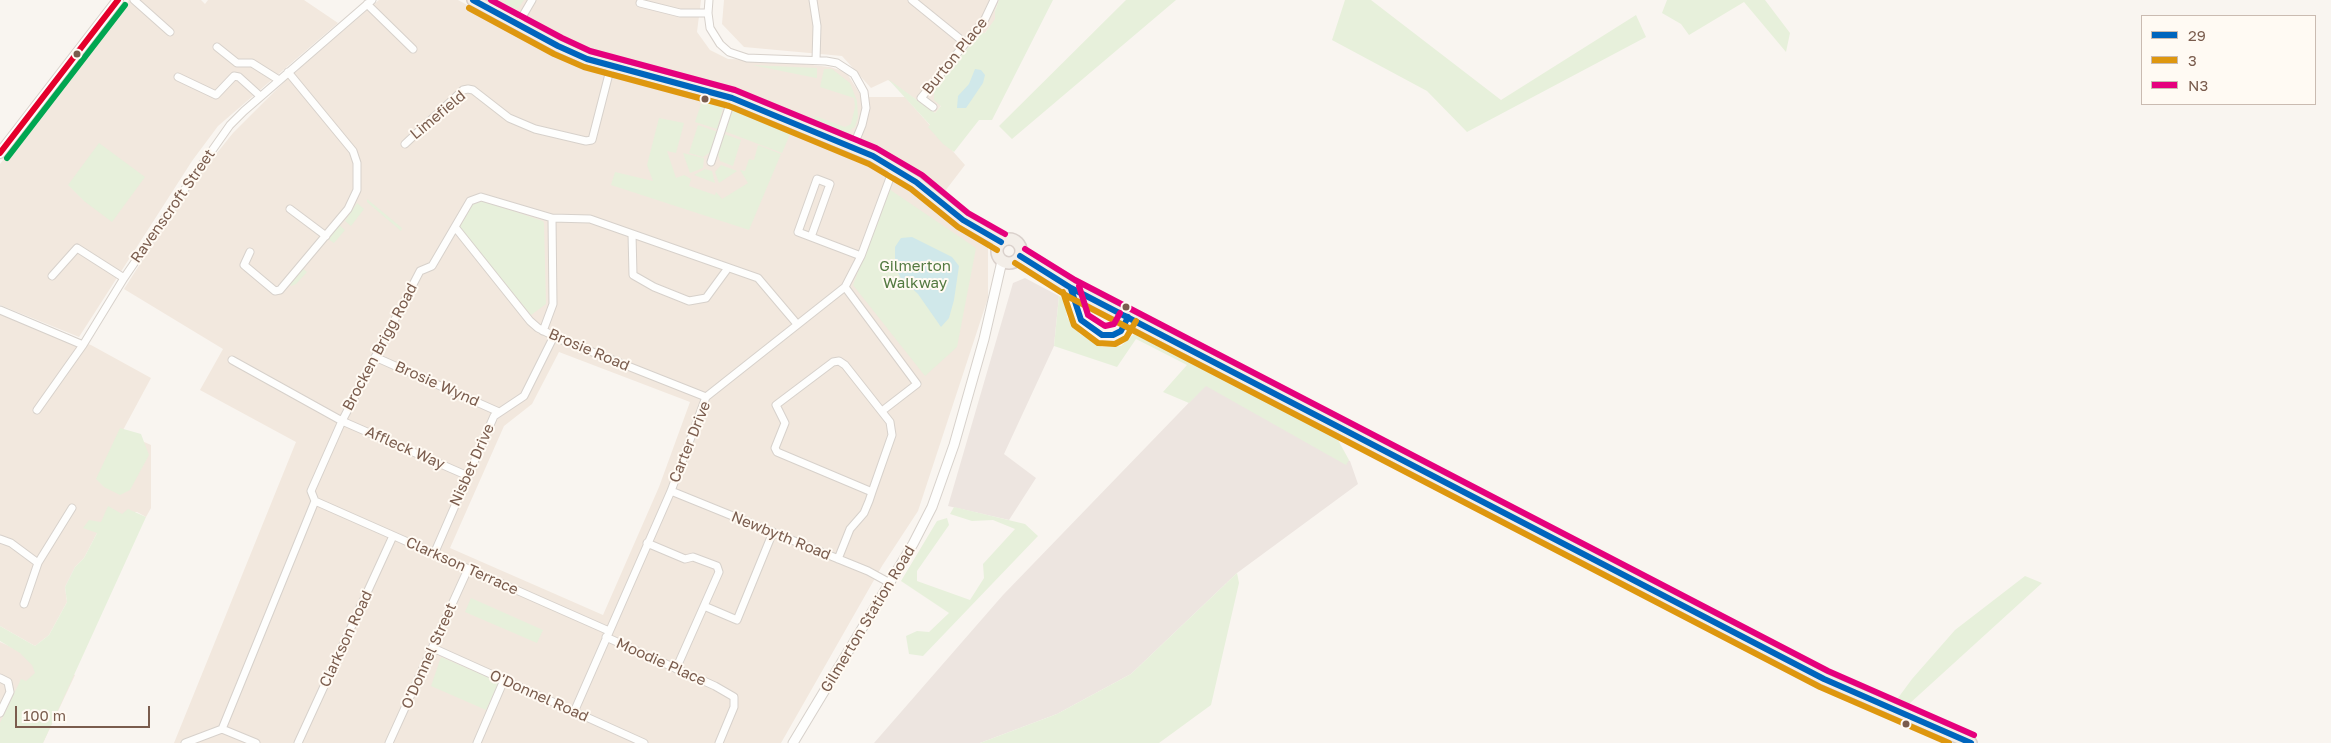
<!DOCTYPE html>
<style>
body{margin:0}
#map{position:relative;width:2331px;height:743px;overflow:hidden;background:#f9f5f0;font-family:"Golos Text",sans-serif}
canvas{display:block}
.legend{position:absolute;left:2141px;top:15px;width:175px;height:90px;box-sizing:border-box;background:#fffaf3;border:1px solid #cabbb1;margin:0;padding:6px 9px;list-style:none;font-size:15px;color:#7a5c4d}
.legend li{display:flex;align-items:center;gap:10px;height:25px}
.legend b{width:25px;border:1px solid #cabbb1}
.scale{position:absolute;left:15px;top:706px;width:135px;height:22px;box-sizing:border-box;border:2px solid #7a5c4d;border-top:0;padding-left:6px;font-size:15px;line-height:18px;white-space:nowrap;color:#7a5c4d;-webkit-text-stroke:4px #fffaf3;paint-order:stroke}
</style>
<div id="map">
<canvas width="2331" height="743"></canvas>
<ul class="legend">
<li><b style="height:6px;background:#0065bd"></b>29</li>
<li><b style="height:6px;background:#de970f"></b>3</li>
<li><b style="height:6px;background:#e5007d"></b>N3</li>
</ul>
<div class="scale">100 m</div>
</div>
<script>
const ctx = document.querySelector('canvas').getContext('2d');
ctx.lineJoin = 'round';
function fillPath(path, color) {
  ctx.fillStyle = color;
  ctx.fill(path, 'evenodd');
}
function shape(rows) {
  const path = new Path2D();
  for (const r of rows) {
    if (r.length === 3) {
      path.moveTo(r[0] + r[2], r[1]);
      path.arc(r[0], r[1], r[2], 0, 2 * Math.PI);
      continue;
    }
    path.moveTo(r[0], r[1]);
    for (let i = 2; i < r.length; i += 2) path.lineTo(r[i], r[i + 1]);
  }
  return path;
}
function stroke(path, color, width, dash) {
  ctx.strokeStyle = color;
  ctx.lineWidth = width;
  ctx.lineCap = dash ? 'butt' : 'round';
  ctx.setLineDash(dash || []);
  ctx.stroke(path);
}
function label(font, color, halo, rows, align = 'center') {
  ctx.font = font + ' "Golos Text",sans-serif';
  ctx.lineWidth = 4;
  ctx.setLineDash([]);
  ctx.textBaseline = 'middle';
  ctx.strokeStyle = halo;
  ctx.fillStyle = color;
  for (const [text, x, y, turn = 0] of rows) {
    ctx.save();
    ctx.translate(x, y);
    ctx.rotate((+turn || 0) * Math.PI / 180);
    ctx.textAlign = isNaN(turn) ? turn : align;
    if (halo) ctx.strokeText(text, 0, 0);
    ctx.fillText(text, 0, 0);
    ctx.restore();
  }
}
const residential = shape([
 [129,0,201,0,205,4,208,0,304,0,338,23,218,126,192,161,79,337,0,305,0,164],
 [379,0,458,0,573,62,720,104,880,168,988,247,988,298,918,511,882,566,781,743,174,743,296,442,200,390,223,349,124,289,188,189,233,133,286,80],
 [559,352,690,402,659,487,603,615,450,548,504,426,532,404],
 [479,0,701,0,697,32,710,50,728,59,768,60,830,67,846,72,862,97,905,97,965,165,942,195,883,153,723,89,651,72,562,46],
 [724,0,999,0,995,11,996,19,985,33,980,33,934,89,941,106,935,113,888,80,871,88,842,56,744,47,722,24],
 [0,314,91,345,151,378,122,432,151,445,151,508,146,517,137,512,122,515,97,533,84,558,75,567,65,587,67,602,49,635,35,646,0,626],
 [0,642,75,675,43,743,0,743]
]);
const industrial = shape([
 [1025,278,1059,296,1054,346,1004,454,1036,478,1009,520,948,506,1013,283],
 [1206,385,1350,461,1358,484,1237,573,1131,674,1057,714,980,743,874,743,1003,595]
]);
const green = shape([
 [506,0,524,0,519,7,511,11,502,7],
 [999,0,1053,0,992,120,979,120,954,152,943,144,928,127,930,125,888,79,935,113,941,106,934,100,934,89,980,33,985,33,995,19,995,11],
 [1126,0,1176,0,1012,139,999,126],
 [1345,0,1371,0,1501,100,1636,15,1646,37,1467,132,1427,91,1332,40],
 [1667,0,1765,0,1790,33,1786,52,1744,2,1689,35,1681,24,1662,13],
 [752,65,817,68,817,78,816,78],
 [824,69,832,69,850,83,857,101,858,117,855,127,844,134,813,122,815,116,845,127,851,124,855,107,854,98,820,87],
 [702,101,720,104,723,108,717,129,695,122],
 [734,110,791,132,782,153,724,131,731,113],
 [659,118,684,123,676,153,667,151,676,178,684,175,691,179,689,186,715,195,716,192,722,199,748,183,740,170,745,171,749,159,754,160,758,145,781,154,749,230,611,185,615,172,653,181,647,165],
 [698,125,718,132,712,151,703,157,689,153],
 [724,134,741,140,733,166,720,161,718,154],
 [99,143,145,177,112,222,84,201,68,185],
 [683,153,704,158,703,168,690,173],
 [721,165,737,171,719,183,715,172],
 [705,169,712,171,715,183,694,175],
 [889,189,976,248,957,347,925,376,853,285],
 [367,199,402,228,401,231,367,202],
 [483,201,543,221,544,223,546,304,531,315,458,225,468,206],
 [357,203,364,209,351,226,345,221],
 [339,225,345,230,334,243,328,239],
 [301,267,307,272,296,284,291,286,289,284],
 [1059,296,1065,301,1067,317,1080,334,1102,347,1121,346,1136,332,1338,440,1349,460,1346,465,1206,386,1189,403,1163,392,1187,365,1136,339,1117,367,1054,346],
 [120,428,141,434,149,455,130,490,120,495,104,487,96,479],
 [108,506,122,514,128,509,146,517,43,743,0,743,0,723,21,679,26,681,35,673,32,665,20,653,0,641,0,626,35,646,49,635,67,602,65,587,75,567,84,558,97,533,83,528,89,520,101,522],
 [954,507,1025,524,1038,536,923,656,909,654,906,636,917,631,929,632,949,613,901,581,937,521,947,518,949,525,917,571,917,581,970,600,984,578,983,564,1015,529,993,520,972,521,950,514],
 [1237,573,1239,583,1211,705,1159,743,980,743,1057,714,1131,674],
 [2025,576,2042,583,1909,704,1898,698,1912,679,1955,630],
 [471,598,543,630,537,643,465,612],
 [441,657,499,682,486,710,431,686]
]);
const water = shape([
 [975,69,981,70,985,75,983,83,966,108,957,108,958,96,969,84],
 [912,237,952,257,959,266,954,300,949,318,941,327,918,294,900,277,895,265,895,247,901,238]
]);
const minor = shape([
 [134,0,170,32],
 [709,0,708,13,710,28,720,44,729,52,747,58,826,61,837,63,854,74,864,92,866,108,862,125,853,147],
 [813,0,817,26,816,60],
 [912,0,965,43],
 [640,3,680,13,708,13],
 [367,4,413,49],
 [518,24,532,0],
 [217,47,237,63,252,63,279,80],
 [178,77,216,95,234,76,239,77,260,96],
 [933,107,921,98,985,19,994,0],
 [405,144,463,90,468,89,473,90,509,118,535,129,586,141,592,140,611,66],
 [711,162,732,98],
 [290,209,326,236],
 [455,227,530,321,538,328,562,340,706,397],
 [632,234,633,275,654,287,689,301,706,298,728,268],
 [811,237,830,184,817,179,798,232,861,256],
 [250,252,244,265,275,291,280,290,348,209,357,190,357,163,353,151,288,72],
 [52,276,77,248,124,278],
 [845,287,917,384,882,411],
 [0,310,83,345],
 [543,331,553,304,552,218],
 [375,357,499,412],
 [232,360,342,421,468,476],
 [37,410,83,345,124,278,175,203,230,125,244,111,372,0],
 [671,491,868,571,890,583],
 [315,501,609,631],
 [0,539,11,543,38,563],
 [647,543,685,559,693,557,717,566,719,572,676,669],
 [434,554,494,416,524,396,554,336],
 [838,559,850,529,864,513,869,501,872,492,892,435,890,422,845,365,839,361,833,362,776,405,785,423,775,448,777,452,872,492],
 [24,604,38,563,72,508],
 [704,606,737,620,773,532],
 [606,637,715,686,734,697,734,707,719,743],
 [433,648,644,743],
 [0,678,8,682,10,692,0,713],
 [574,712,671,491,706,397,845,287,861,256,894,167],
 [222,729,315,501,311,491,342,421,420,271,432,266,470,201,481,197,552,218,590,219,758,278,797,324],
 [185,743,222,729,256,743],
 [298,743,393,536],
 [389,743,468,569],
 [477,743,504,680]
]);
const tertiary = shape([
 [793,743,913,544,932,507,954,445,984,339,1002,261]
]);
const secondary = shape([
 [0,153,118,0]
]);
const primary = shape([
 [473,0,558,46,587,59,732,98,873,156,916,182,963,220,1001,242],
 [1009,251,12],
 [1020,256,1071,288,1824,679,1971,743]
]);
const bus1 = shape([
 [473,0,558,46,587,59,732,98,873,156,916,182,963,220,1001,242],
 [1020,256,1071,288,1824,679,1971,743],
 [1071,289,1081,320,1102,335,1113,335,1121,331,1128,317]
]);
const bus2 = shape([
 [469,8,554,54,584,67,729,106,869,164,911,189,958,227,997,250],
 [1015,263,1067,296,1820,687,1949,743],
 [1063,292,1074,325,1098,343,1115,344,1126,338,1136,321]
]);
const bus3 = shape([
 [491,0,562,38,590,51,735,90,876,148,922,175,968,213,1005,234],
 [1025,249,1075,280,1828,671,1974,735],
 [1079,286,1088,315,1105,326,1114,324,1120,313]
]);
const bus4 = shape([
 [0,153,118,0]
]);
const bus5 = shape([
 [7,158,125,5]
]);
const markers = [
 [77,54,4.5,"#7a5c4d"],
 [705,99,4.5,"#7a5c4d"],
 [1126,307,4.5,"#7a5c4d"],
 [1906,724,4.5,"#7a5c4d"]
];
const streetNames = [
 ["Burton Place",955,56,-51],
 ["Limefield",438,115,-40],
 ["Ravenscroft Street",173,206,-55],
 ["Brocken Brigg Road",380,347,-62],
 ["Brosie Road",589,350,23],
 ["Brosie Wynd",437,384,24],
 ["Carter Drive",690,442,-68],
 ["Affleck Way",405,448,24],
 ["Nisbet Drive",472,465,-66],
 ["Newbyth Road",781,536,22],
 ["Clarkson Terrace",462,566,24],
 ["Gilmerton Station Road",868,619,-59],
 ["Clarkson Road",346,639,-65],
 ["O'Donnel Street",429,656,-66],
 ["Moodie Place",661,662,24],
 ["O'Donnel Road",539,696,24]
];
const parkNames = [
 ["Gilmerton",915,266],
 ["Walkway",915,283]
];
fillPath(residential, '#f2e8de');
fillPath(industrial, '#ede5e0');
fillPath(green, '#e7f0db');
fillPath(water, '#d0e8ea');
stroke(minor, '#d7d1cb', 9);
stroke(tertiary, '#d7d1cb', 11);
stroke(secondary, '#d9d2cb', 12);
stroke(primary, '#dad1cc', 14);
stroke(minor, '#fefefd', 7);
stroke(tertiary, '#fefefd', 9);
stroke(secondary, '#fefefd', 10);
stroke(primary, '#f3eee8', 11);
stroke(bus1, '#0065bd', 6);
stroke(bus2, '#de970f', 6);
stroke(bus3, '#e5007d', 6);
stroke(bus4, '#e4002b', 6);
stroke(bus5, '#00a651', 6);
for (const [x, y, r, color] of markers) {
  const dot = new Path2D();
  dot.arc(x, y, r, 0, 2 * Math.PI);
  ctx.fillStyle = color;
  ctx.fill(dot);
  stroke(dot, '#fffaf3', 2);
}
label('15px', '#7a5c4d', '#fffaf3', streetNames);
label('15px', '#537a41', '#fffaf3', parkNames);
</script>
